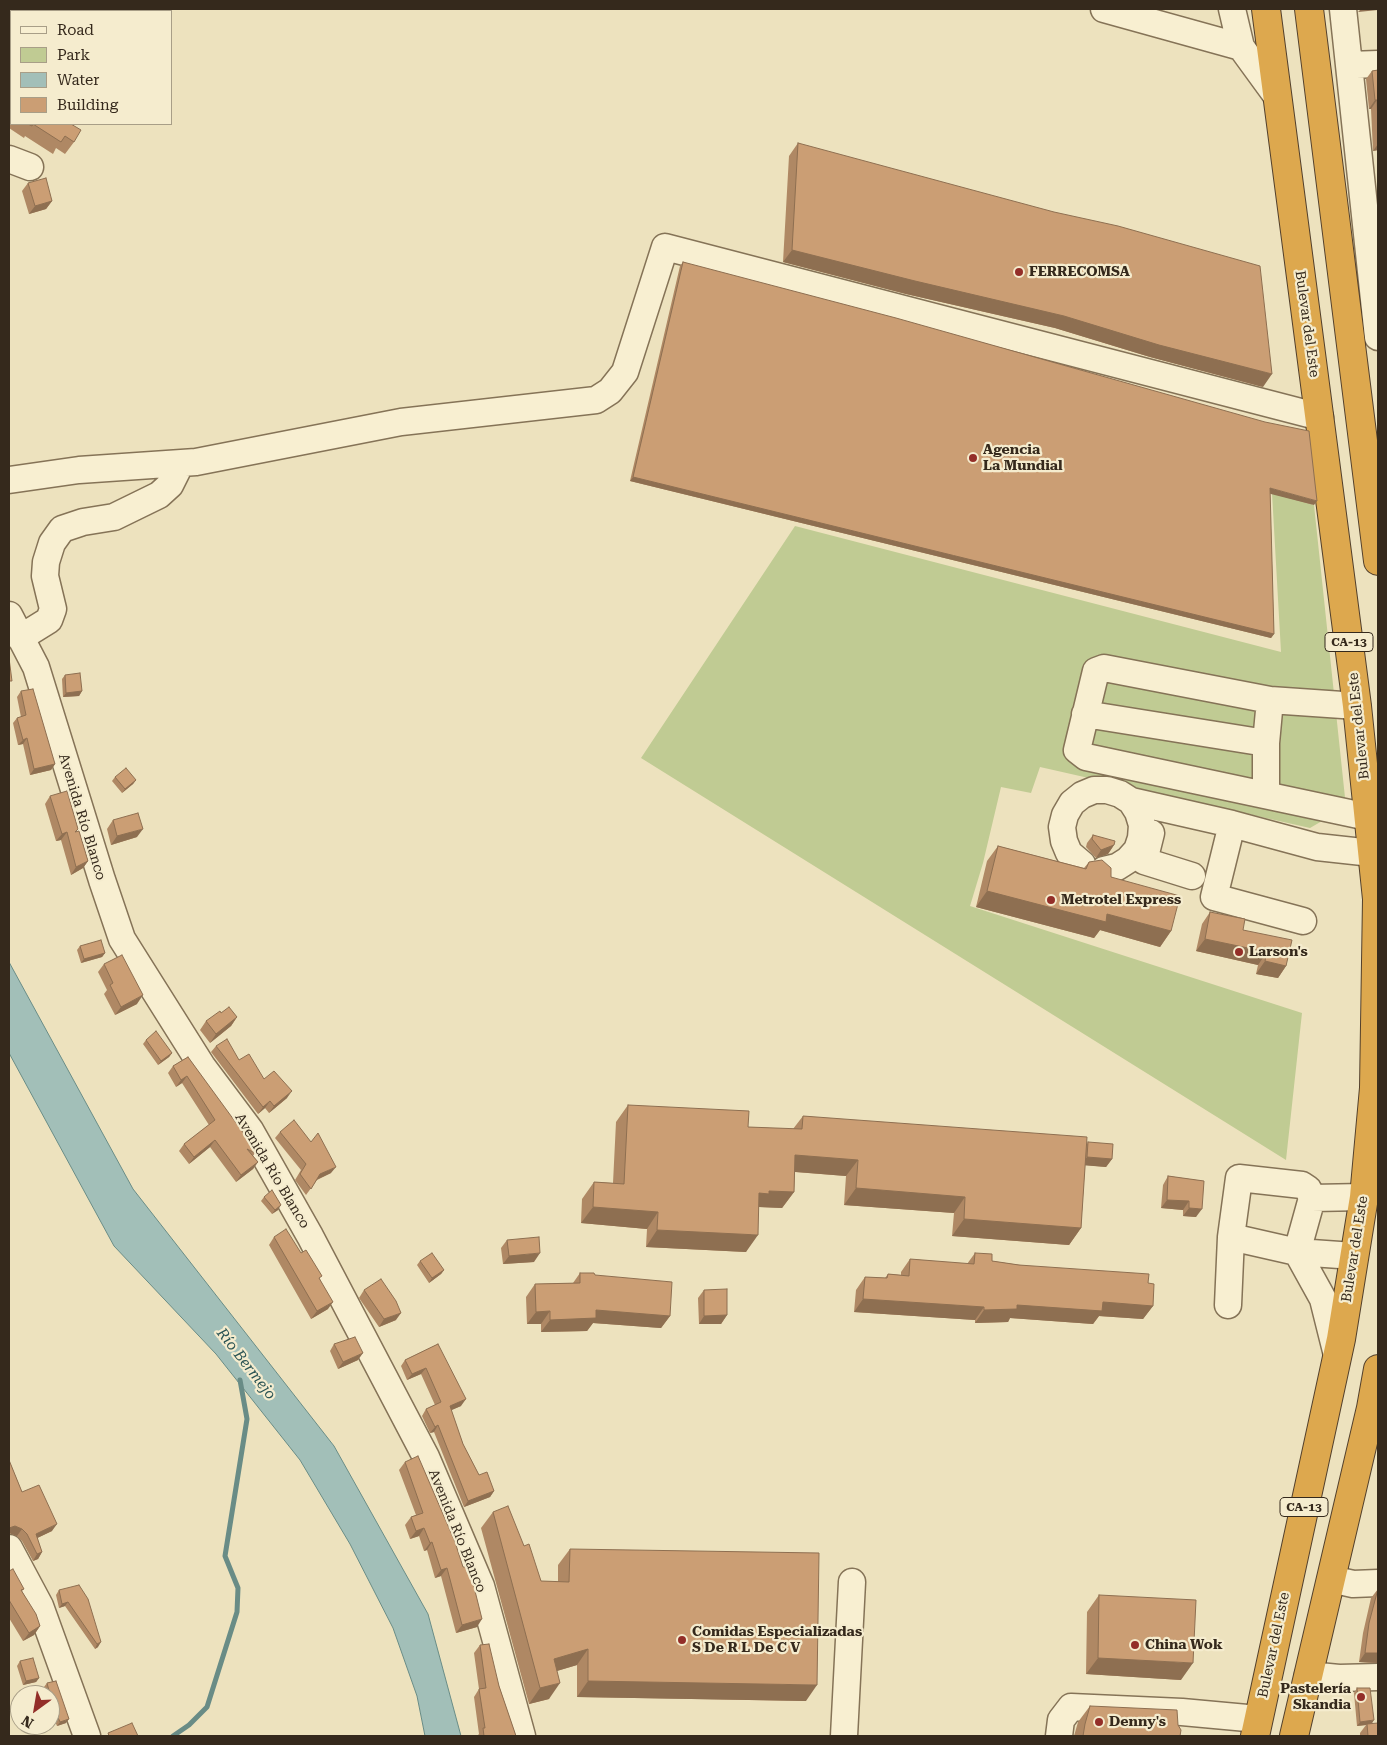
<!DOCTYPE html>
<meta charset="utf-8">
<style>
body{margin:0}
#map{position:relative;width:1387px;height:1745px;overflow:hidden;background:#ede2be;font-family:"Roboto Serif",serif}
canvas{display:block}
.frame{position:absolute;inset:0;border:10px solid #35291c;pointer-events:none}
.legend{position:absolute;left:10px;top:10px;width:162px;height:115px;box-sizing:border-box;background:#f5ecce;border:1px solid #a89e87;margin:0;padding:6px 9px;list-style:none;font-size:15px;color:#35291c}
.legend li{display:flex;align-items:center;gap:10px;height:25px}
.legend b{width:25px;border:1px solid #a89e87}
.north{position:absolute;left:10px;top:1685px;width:50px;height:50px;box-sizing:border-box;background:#f5ecce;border:1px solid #a89e87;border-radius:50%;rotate:212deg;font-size:14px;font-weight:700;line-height:20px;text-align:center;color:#35291c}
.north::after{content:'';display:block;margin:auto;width:18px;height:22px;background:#932e28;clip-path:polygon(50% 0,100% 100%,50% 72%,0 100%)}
</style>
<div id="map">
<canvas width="1387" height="1745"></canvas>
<div class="frame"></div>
<ul class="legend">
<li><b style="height:6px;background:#f8efd1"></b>Road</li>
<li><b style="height:14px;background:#c0cb93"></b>Park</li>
<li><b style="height:14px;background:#a2bfb8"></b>Water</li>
<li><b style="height:14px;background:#cb9e74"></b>Building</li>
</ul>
<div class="north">N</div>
</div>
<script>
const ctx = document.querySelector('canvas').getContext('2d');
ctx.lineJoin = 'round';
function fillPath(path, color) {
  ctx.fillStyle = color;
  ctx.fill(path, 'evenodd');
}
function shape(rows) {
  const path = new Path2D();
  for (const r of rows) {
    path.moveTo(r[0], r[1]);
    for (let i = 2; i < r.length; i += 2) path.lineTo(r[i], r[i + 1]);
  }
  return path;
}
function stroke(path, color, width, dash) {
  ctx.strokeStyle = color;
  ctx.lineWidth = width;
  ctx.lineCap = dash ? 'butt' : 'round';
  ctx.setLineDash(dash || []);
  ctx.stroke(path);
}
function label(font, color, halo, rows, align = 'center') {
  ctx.font = font + ' "Roboto Serif",serif';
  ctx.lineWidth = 4.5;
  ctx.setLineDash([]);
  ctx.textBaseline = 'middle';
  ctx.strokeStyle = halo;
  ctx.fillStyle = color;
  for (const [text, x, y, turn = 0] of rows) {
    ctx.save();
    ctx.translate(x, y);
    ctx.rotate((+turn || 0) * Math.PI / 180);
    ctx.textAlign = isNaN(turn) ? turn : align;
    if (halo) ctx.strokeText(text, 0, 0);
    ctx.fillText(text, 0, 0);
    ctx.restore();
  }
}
const green = shape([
 [1272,493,1314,505,1346,807,1310,828,1040,767,1031,793,1001,787,983,863,970,906,1302,1013,1286,1160,641,758,795,526,1281,652]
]);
const water = shape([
 [9,962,133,1189,334,1446,428,1614,461,1736,425,1736,417,1696,393,1628,350,1544,300,1460,216,1354,114,1246,9,1053,9,962]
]);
const stream = shape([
 [173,1736,189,1725,207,1707,237,1612,238,1588,225,1556,247,1419,240,1380]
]);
const minor = shape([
 [1104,9,1241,47],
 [1232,9,1241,47,1276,95],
 [1343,9,1378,337],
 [1349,65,1378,64],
 [9,159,30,167],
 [9,480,79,470,196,462,401,422,596,400,610,391,625,372,665,247,1320,417],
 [9,615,36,667,102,880,122,939,202,1066,250,1130,310,1236,426,1457,481,1586,522,1736],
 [20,638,49,620,53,609,45,576,46,562,52,543,62,529,83,522,114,517,159,495,170,485,181,463],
 [1357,706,1270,700,1104,668,1096,671,1077,750,1086,757,1368,817],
 [1085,714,1266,743],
 [1266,795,1266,743,1270,700],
 [1131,801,1232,824,1317,847,1372,853],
 [1232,824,1214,897,1303,921],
 [1151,833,1144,861,1192,876],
 [1082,864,1069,853,1064,841,1062,827,1065,815,1072,803,1082,795,1094,790,1107,790,1120,794,1131,801,1138,812,1142,825,1141,838,1137,850,1128,860,1117,867,1104,870],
 [1312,1198,1297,1252,1354,1256],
 [1231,1237,1239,1178,1302,1185,1308,1189,1312,1198,1364,1197],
 [1228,1305,1231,1237,1297,1252,1323,1299,1337,1355],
 [9,1548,40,1606,87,1736],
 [1331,1579,1353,1584,1378,1583],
 [1308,1675,1339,1678,1378,1677],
 [844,1736,852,1582],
 [1059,1736,1061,1720,1071,1707,1182,1712,1258,1719]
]);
const highway = shape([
 [1309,9,1378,561],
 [1255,1736,1341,1339,1364,1197,1374,1088,1377,899,1357,706,1266,9],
 [1294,1736,1371,1408,1378,1369]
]);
const wall = shape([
 [1378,70,1378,150,1373,151,1371,109,1369,109,1366,79,1372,71],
 [9,93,11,95,11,124,71,124,74,142,65,154,56,148,53,154,25,136,24,138,9,128],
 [798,143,1263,387,1150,357,1055,328,906,294,783,262,789,156],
 [28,183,52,201,46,209,29,214,22,191],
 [683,262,1314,505,1270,493,1274,634,1271,638,630,481,680,266],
 [65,675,82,691,79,696,63,697,62,679],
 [21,691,55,764,51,770,30,775,23,744,18,745,13,723,17,718,21,717,17,697],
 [115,777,136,780,133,784,122,793,112,781],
 [50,796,78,829,76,831,88,861,83,868,71,875,61,840,56,841,45,804],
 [113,820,137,837,111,845,107,829],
 [1093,835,1114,845,1108,854,1096,858,1086,847,1087,843],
 [998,846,1084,868,1089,862,1111,877,1171,931,1160,947,1100,930,1094,938,976,907,987,861],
 [1210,912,1243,930,1286,966,1278,978,1256,974,1258,965,1196,951,1202,924],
 [80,946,105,953,102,957,81,963,77,950],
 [104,964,137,1004,115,1015,104,994,107,990,98,972],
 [221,1013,237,1017,231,1026,210,1043,200,1030,206,1021],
 [146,1040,172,1053,169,1057,158,1065,143,1044],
 [216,1046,239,1060,264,1079,287,1098,269,1113,265,1108,258,1114,211,1052],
 [188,1057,255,1153,253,1156,258,1162,253,1169,236,1182,210,1147,189,1164,179,1151,184,1144,209,1125,182,1083,176,1087,168,1073,173,1066],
 [628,1105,748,1127,793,1129,803,1116,1087,1144,1088,1142,1112,1159,1106,1167,1085,1165,1081,1228,1069,1245,952,1236,954,1213,844,1205,846,1176,795,1172,794,1192,782,1208,759,1207,746,1252,646,1247,647,1229,581,1223,582,1199,594,1182,613,1183,616,1122],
 [280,1132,331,1173,317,1180,306,1195,295,1180,301,1170,275,1138],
 [1168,1176,1204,1181,1196,1217,1183,1216,1183,1210,1161,1208,1163,1185],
 [264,1197,278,1210,272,1214,261,1201],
 [274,1237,301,1253,320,1279,328,1309,311,1319,269,1245],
 [507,1240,534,1262,503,1264,501,1248],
 [975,1253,992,1261,1148,1283,1153,1306,1143,1319,1099,1316,1093,1324,1010,1318,1008,1322,975,1323,975,1320,854,1312,856,1290,865,1277,885,1278,888,1274,901,1275,901,1272,910,1259,967,1264],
 [420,1261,444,1270,441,1274,429,1283,417,1265],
 [580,1273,595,1275,670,1316,661,1328,593,1323,587,1331,541,1332,541,1324,527,1324,526,1297,535,1284,573,1283],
 [364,1290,396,1320,379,1327,359,1298],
 [704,1290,727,1315,721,1324,699,1324,698,1298],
 [334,1344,358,1360,338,1369,330,1351],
 [438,1344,461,1406,451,1410,463,1444,479,1475,494,1491,490,1497,464,1507,434,1432,430,1433,422,1416,426,1409,435,1405,421,1374,407,1380,401,1366,405,1360],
 [9,1460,22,1492,52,1531,37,1538,42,1552,38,1559,33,1561,22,1541,17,1536,9,1533],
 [405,1462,477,1627,456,1633,441,1576,435,1578,427,1550,424,1551,419,1536,410,1539,405,1525,411,1517,416,1515,399,1470],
 [493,1512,524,1546,541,1581,558,1582,558,1565,570,1549,806,1701,577,1697,577,1665,557,1671,549,1699,529,1704,481,1528],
 [9,1571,24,1589,22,1591,40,1626,34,1635,23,1641,9,1618],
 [1378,1589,1378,1663,1359,1662,1363,1633,1371,1598],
 [59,1590,88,1599,98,1647,95,1649,65,1606,59,1608,56,1595],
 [1099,1595,1181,1680,1086,1674,1087,1612],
 [480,1645,499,1686,516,1736,477,1736,479,1734,474,1697,479,1689,474,1653],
 [20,1661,39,1678,36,1682,23,1685,17,1666],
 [47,1683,66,1723,57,1726,54,1719,50,1721,50,1695,46,1695,44,1687],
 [1357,1688,1372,1723,1378,1736,1360,1736,1360,1733,1366,1725,1357,1726,1354,1693],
 [1090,1706,1178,1725,1180,1736,1074,1736,1078,1722]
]);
const shadedWall = shape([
 [1361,9,1378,9,1378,10,1358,12],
 [1375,100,1377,100,1371,109,1369,109],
 [1378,144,1378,150,1373,151],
 [52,201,46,209,29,214,35,206],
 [792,250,1064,316,1272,374,1263,387,1150,357,1055,328,906,294,783,262],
 [633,477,1274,634,1271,638,630,481],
 [1270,488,1317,501,1314,505,1267,493],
 [82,691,79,696,63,697,66,693],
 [27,738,23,744,18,745,23,740],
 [55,764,51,770,30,775,34,769],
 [136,780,133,784,122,793,125,789],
 [143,829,137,837,111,845,117,836],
 [67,832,61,840,56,841,62,834],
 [1114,845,1108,854,1096,858,1101,850],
 [88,861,83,868,71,875,76,867],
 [987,891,1107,914,1171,931,1160,947,1100,930,1094,938,976,907],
 [1205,939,1267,952,1258,965,1196,951],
 [105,953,102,957,81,963,84,959],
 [1265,961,1286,966,1278,978,1256,974],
 [143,995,137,1004,115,1015,121,1007],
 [237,1017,231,1026,210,1043,216,1034],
 [172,1053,169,1057,158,1065,161,1061],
 [187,1076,182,1083,176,1087,181,1080],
 [292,1091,287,1098,269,1113,274,1106],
 [270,1101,265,1108,258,1114,263,1107],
 [215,1140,210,1147,189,1164,194,1157],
 [795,1155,858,1160,846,1176,784,1171],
 [1087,1157,1112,1159,1106,1167,1081,1165],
 [258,1162,253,1169,236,1182,241,1175],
 [336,1167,331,1173,316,1180,320,1174],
 [856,1188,965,1197,954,1213,844,1205],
 [769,1191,794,1192,782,1208,759,1207,759,1193],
 [1167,1200,1189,1201,1183,1210,1161,1208],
 [281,1205,278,1210,272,1214,275,1210],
 [593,1207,658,1212,647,1229,581,1223],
 [1189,1208,1202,1209,1196,1217,1183,1216],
 [964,1219,1081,1228,1069,1245,952,1236],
 [657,1230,758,1235,746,1252,646,1247],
 [540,1253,534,1262,503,1264,509,1256],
 [444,1270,441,1274,429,1283,432,1278],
 [863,1299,984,1307,975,1320,854,1312],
 [333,1302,328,1309,311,1319,317,1311],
 [1103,1302,1153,1306,1143,1319,1099,1316,1093,1324,1010,1318,1008,1322,975,1323,984,1310,1017,1305],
 [596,1310,670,1316,661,1328,593,1323,587,1331,541,1332,550,1320],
 [550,1311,541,1324,527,1324,536,1312],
 [401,1313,396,1320,379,1327,384,1319],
 [727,1315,721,1324,699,1324,704,1316],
 [363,1353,358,1360,338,1369,343,1362],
 [426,1368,421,1374,407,1380,412,1374],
 [466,1399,461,1406,445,1413,450,1406],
 [438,1425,434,1432,430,1433,435,1427],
 [494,1491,490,1497,464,1507,468,1501],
 [57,1524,52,1531,31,1541,36,1534],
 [15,1526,22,1529,17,1536,9,1533,9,1528],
 [424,1528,419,1536,410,1539,416,1531],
 [432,1542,427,1550,424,1551,430,1543],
 [42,1552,38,1559,33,1561,37,1554],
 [447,1568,441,1576,435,1578,441,1570],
 [68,1602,65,1606,59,1608,62,1604],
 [482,1619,477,1627,456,1633,462,1625],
 [40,1626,34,1635,23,1641,29,1633],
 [101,1642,98,1647,95,1649,97,1644],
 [588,1649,577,1665,543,1675,554,1659],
 [1365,1653,1378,1653,1378,1663,1359,1662],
 [1098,1658,1193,1663,1181,1680,1086,1674],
 [39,1678,36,1682,23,1685,26,1681],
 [588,1681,817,1685,806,1701,577,1697],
 [560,1683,549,1699,529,1704,540,1688],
 [57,1715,54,1719,50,1721,50,1717],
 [69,1719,66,1723,57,1726,60,1722],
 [1374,1720,1371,1725,1367,1724,1366,1725,1357,1726,1360,1722]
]);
const building = shape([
 [1378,70,1378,123,1377,100,1375,100,1372,71,1378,70],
 [9,93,11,95,11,112,9,111,9,93],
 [28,124,71,124,81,130,74,142,65,136,61,142,33,124,32,126,28,124],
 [798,143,1054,212,1118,226,1260,266,1272,374,1159,345,1064,316,915,281,792,250,798,143],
 [46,178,52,201,35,206,28,183,46,178],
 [683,262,896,318,1265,422,1309,431,1317,501,1270,488,1274,634,633,477,683,262],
 [9,658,12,681,9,681,9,658],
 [80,673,82,691,66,693,65,675,80,673],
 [33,689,55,764,34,769,27,738,23,740,17,718,26,715,21,691,33,689],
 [126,768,136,780,125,789,115,777,126,768],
 [67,791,78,829,75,832,79,831,88,861,76,867,67,832,62,834,50,796,67,791],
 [138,813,143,829,117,836,113,820,138,813],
 [1093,835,1115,841,1114,845,1101,850,1092,839,1093,835],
 [998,846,1086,869,1089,862,1102,860,1111,868,1111,877,1180,896,1171,931,1107,914,1106,922,987,891,998,846],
 [1210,912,1245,919,1243,930,1292,940,1286,966,1265,961,1267,952,1205,939,1210,912],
 [101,940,105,953,84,959,80,946,101,940],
 [122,955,143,995,121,1007,110,985,113,983,104,964,122,955],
 [229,1007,237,1017,216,1034,206,1021,220,1011,221,1013,229,1007],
 [156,1031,172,1053,161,1061,146,1040,156,1031],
 [227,1039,239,1060,249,1054,264,1079,274,1071,292,1091,274,1106,270,1101,263,1107,216,1046,227,1039],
 [188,1057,242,1131,255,1153,247,1149,258,1162,241,1175,215,1140,194,1157,184,1144,215,1120,187,1076,181,1080,173,1066,188,1057],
 [628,1105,749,1111,748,1127,802,1129,803,1116,1087,1137,1081,1228,964,1219,965,1197,856,1188,858,1160,795,1155,794,1192,769,1191,769,1194,759,1193,758,1235,657,1230,658,1212,593,1207,594,1182,624,1184,628,1105],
 [294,1120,311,1142,318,1133,336,1167,320,1174,311,1189,300,1174,306,1164,280,1132,294,1120],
 [1088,1142,1113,1144,1112,1159,1087,1157,1088,1142],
 [1168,1176,1204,1181,1202,1209,1189,1208,1189,1201,1167,1200,1168,1176],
 [272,1190,281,1205,275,1210,264,1197,272,1190],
 [286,1229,301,1253,306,1250,322,1276,319,1278,333,1302,317,1311,274,1237,286,1229],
 [539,1237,540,1253,509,1256,507,1240,539,1237],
 [432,1253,444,1270,432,1278,420,1261,432,1253],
 [975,1253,992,1254,992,1261,1019,1265,1149,1274,1148,1283,1154,1284,1153,1306,1103,1302,1102,1311,1017,1305,1017,1309,984,1310,984,1307,863,1299,865,1277,887,1278,888,1274,909,1276,910,1259,974,1264,975,1253],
 [580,1273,594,1273,595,1275,672,1282,670,1316,596,1310,596,1318,550,1320,550,1311,536,1312,535,1284,580,1283,580,1273],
 [381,1279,396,1301,401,1313,384,1319,364,1290,381,1279],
 [727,1289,727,1315,704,1316,704,1290,727,1289],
 [355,1337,363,1353,343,1362,334,1344,355,1337],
 [438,1344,466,1399,450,1406,463,1444,479,1475,487,1472,494,1491,468,1501,438,1425,435,1427,426,1409,441,1402,426,1368,412,1374,405,1360,438,1344],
 [418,1456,455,1542,463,1567,466,1567,473,1583,482,1619,462,1625,447,1568,441,1570,432,1542,430,1543,424,1528,416,1531,411,1517,423,1513,405,1462,418,1456],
 [9,1460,22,1492,39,1485,57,1524,36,1534,42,1552,37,1554,27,1534,22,1529,15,1526,9,1528,9,1460],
 [508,1506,524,1546,529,1544,541,1581,569,1582,570,1549,819,1553,817,1685,588,1681,588,1649,554,1659,560,1683,540,1688,493,1512,508,1506],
 [13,1569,24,1589,21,1590,36,1614,40,1626,29,1633,9,1600,9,1571,13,1569],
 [79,1585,88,1599,101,1642,97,1644,68,1602,62,1604,59,1590,79,1585],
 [1378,1589,1378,1653,1365,1653,1369,1623,1378,1589],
 [1099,1595,1196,1600,1193,1663,1098,1658,1099,1595],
 [489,1644,499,1686,516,1736,484,1736,483,1728,485,1728,479,1689,486,1688,480,1645,489,1644],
 [33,1658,39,1678,26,1681,20,1661,33,1658],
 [56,1681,69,1719,60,1722,57,1715,50,1717,50,1702,52,1702,47,1683,56,1681],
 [1357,1688,1370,1688,1374,1720,1360,1722,1357,1688],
 [1090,1706,1177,1710,1178,1725,1181,1730,1180,1736,1083,1736,1085,1724,1090,1706],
 [132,1723,138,1736,109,1736,108,1733,132,1723],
 [1378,1723,1378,1736,1368,1736,1367,1724,1378,1723]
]);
const markers = [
 [1019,272,5,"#932e28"],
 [973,458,5,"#932e28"],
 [1051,900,5,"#932e28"],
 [1239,952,5,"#932e28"],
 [682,1640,5,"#932e28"],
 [1135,1645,5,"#932e28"],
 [1361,1697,5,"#932e28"],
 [1099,1722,5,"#932e28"]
];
const shields = [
 [1349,642,48],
 [1304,1507,48]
];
const shieldNames = [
 ["CA-13",1349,642],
 ["CA-13",1304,1507]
];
const poiNames = [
 ["FERRECOMSA",1029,272],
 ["Agencia",983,450],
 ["La Mundial",983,466],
 ["Metrotel Express",1061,900],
 ["Larson's",1249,952],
 ["Comidas Especializadas",692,1632],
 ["S De R L De C V",692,1648],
 ["China Wok",1145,1645],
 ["Pastelería",1351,1689,"right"],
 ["Skandia",1351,1705,"right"],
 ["Denny's",1109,1722]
];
const streetNames = [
 ["Bulevar del Este",1307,324,82],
 ["Bulevar del Este",1359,726,-96],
 ["Avenida Río Blanco",82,817,73],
 ["Avenida Río Blanco",272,1171,59],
 ["Bulevar del Este",1355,1249,-81],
 ["Avenida Río Blanco",457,1531,68],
 ["Bulevar del Este",1274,1645,-78]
];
const waterNames = [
 ["Río Bermejo",246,1364,52]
];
fillPath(green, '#c0cb93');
fillPath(water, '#a2bfb8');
stroke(water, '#698c86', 1);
stroke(stream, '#698c86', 5);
stroke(minor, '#857357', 29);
stroke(highway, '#53402c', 30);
stroke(minor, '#f8efd1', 26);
stroke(highway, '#dda84e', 28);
fillPath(wall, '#af8864');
fillPath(shadedWall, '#8e6f51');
fillPath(building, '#cb9e74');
stroke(building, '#8e6f51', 1);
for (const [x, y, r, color] of markers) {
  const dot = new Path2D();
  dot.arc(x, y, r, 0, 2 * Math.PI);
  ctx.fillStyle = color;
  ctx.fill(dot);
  stroke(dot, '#f5ecce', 2);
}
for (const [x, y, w] of shields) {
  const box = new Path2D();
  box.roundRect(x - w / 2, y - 9.5, w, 19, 4);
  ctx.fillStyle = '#f5ecce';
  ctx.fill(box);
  stroke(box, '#35291c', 1);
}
label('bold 12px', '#35291c', null, shieldNames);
label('bold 14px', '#35291c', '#f5ecce', poiNames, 'left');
label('14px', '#35291c', '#f5ecce', streetNames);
label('italic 15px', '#2b5454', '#f5ecce', waterNames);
</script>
